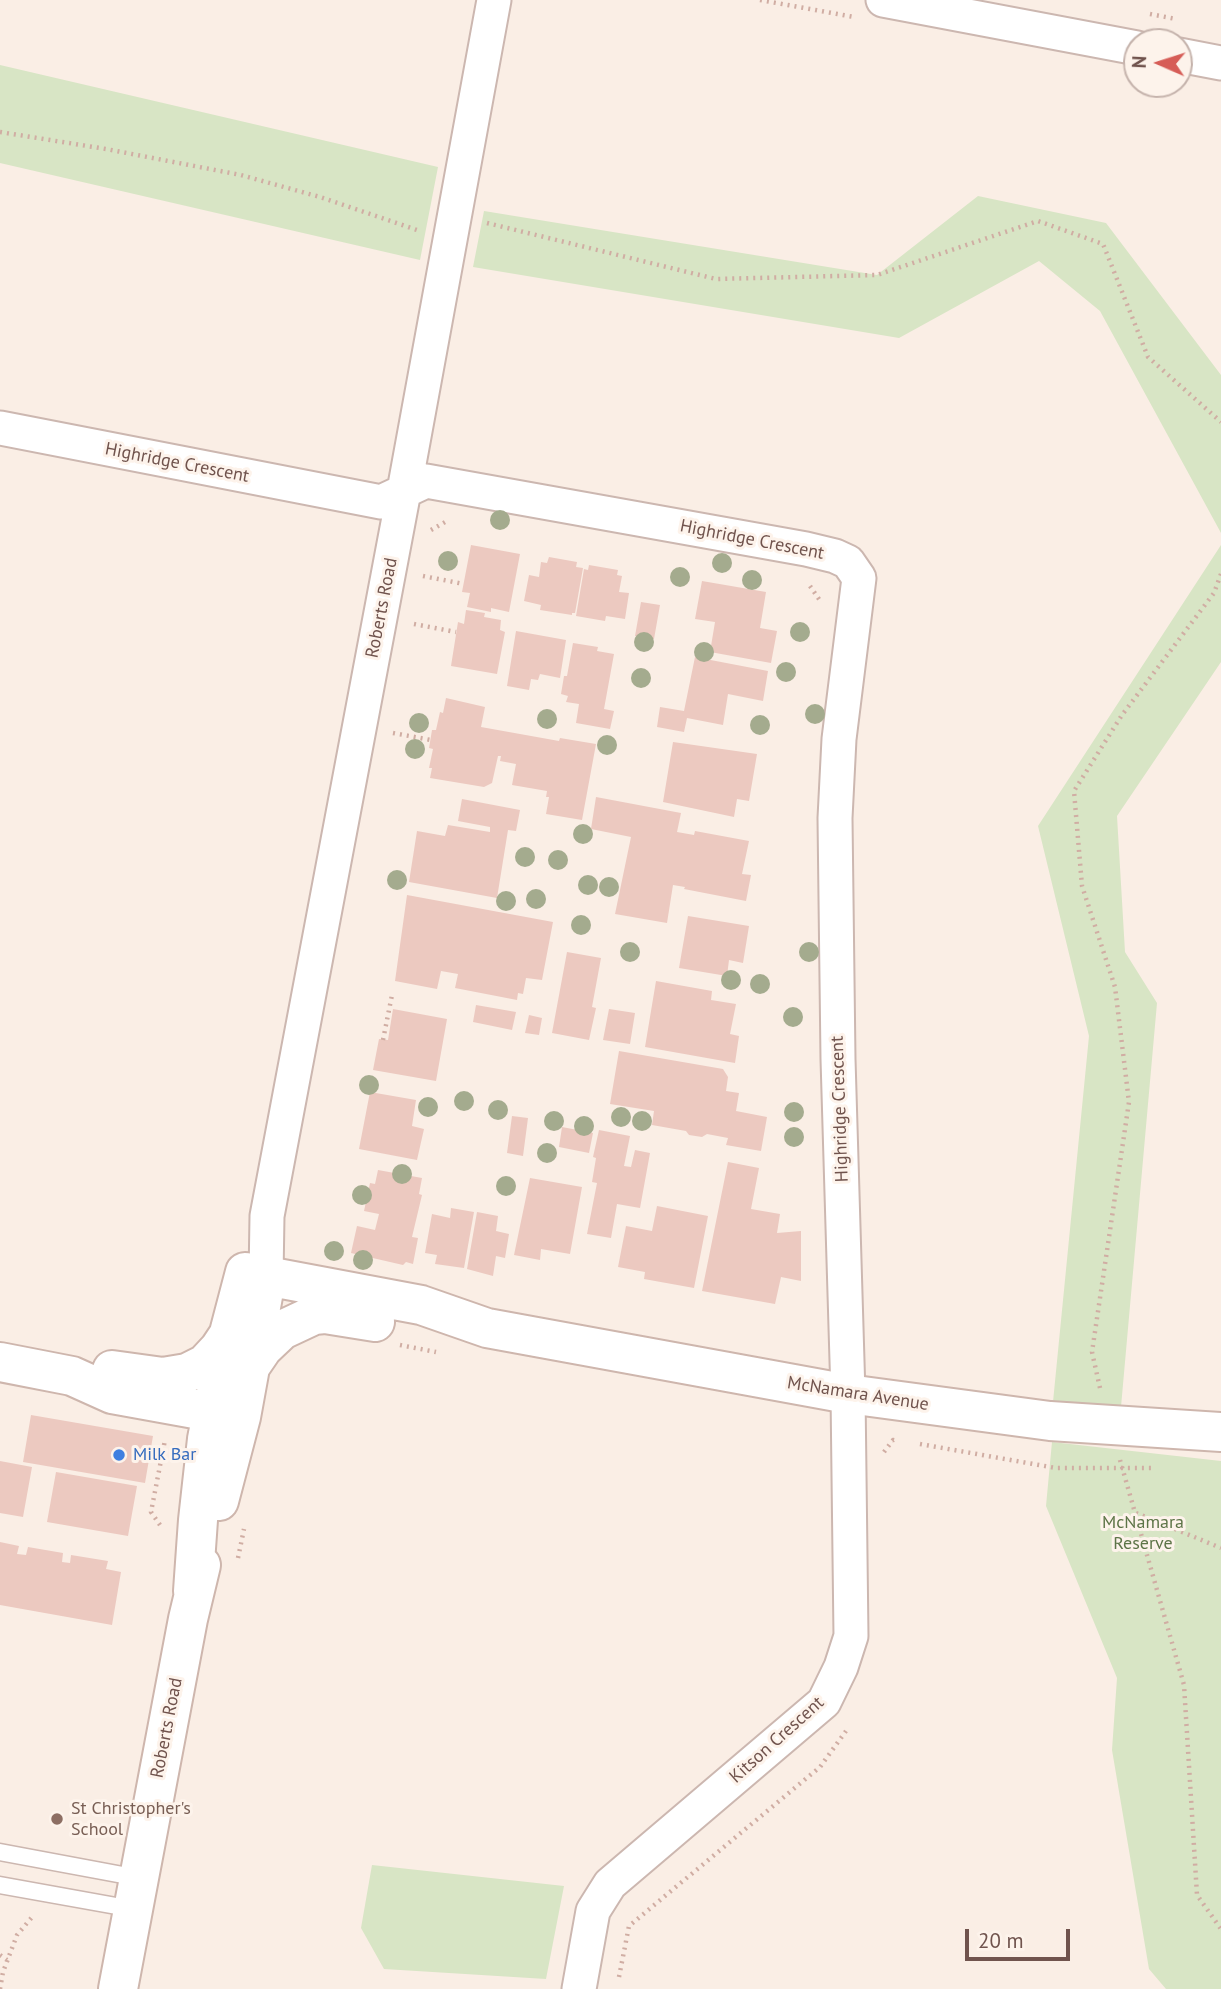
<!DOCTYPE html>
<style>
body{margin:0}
#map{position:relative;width:1221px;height:1989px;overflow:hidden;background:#faeee5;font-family:"PT Sans",sans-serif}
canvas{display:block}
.north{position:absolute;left:1123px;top:28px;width:70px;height:70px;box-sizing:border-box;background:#fdf3eb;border:2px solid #c5b3ac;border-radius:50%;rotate:273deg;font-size:19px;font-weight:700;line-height:28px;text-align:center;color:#70534d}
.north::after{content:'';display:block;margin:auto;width:24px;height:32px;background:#d65d57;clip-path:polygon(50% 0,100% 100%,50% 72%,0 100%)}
.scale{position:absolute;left:965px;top:1929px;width:105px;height:32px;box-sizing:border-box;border:4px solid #70534d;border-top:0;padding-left:9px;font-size:21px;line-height:24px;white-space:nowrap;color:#70534d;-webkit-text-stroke:5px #fdf3eb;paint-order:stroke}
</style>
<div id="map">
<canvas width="1221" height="1989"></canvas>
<div class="north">N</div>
<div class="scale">20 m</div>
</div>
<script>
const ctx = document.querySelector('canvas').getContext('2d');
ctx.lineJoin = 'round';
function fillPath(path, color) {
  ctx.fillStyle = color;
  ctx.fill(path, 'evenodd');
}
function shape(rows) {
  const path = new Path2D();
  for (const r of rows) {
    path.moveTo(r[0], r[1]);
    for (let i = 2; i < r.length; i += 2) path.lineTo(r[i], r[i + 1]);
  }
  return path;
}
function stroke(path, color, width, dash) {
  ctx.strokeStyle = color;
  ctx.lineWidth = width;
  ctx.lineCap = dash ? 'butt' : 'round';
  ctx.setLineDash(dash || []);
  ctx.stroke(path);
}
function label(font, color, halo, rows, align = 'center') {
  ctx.font = font + ' "PT Sans",sans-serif';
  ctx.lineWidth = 6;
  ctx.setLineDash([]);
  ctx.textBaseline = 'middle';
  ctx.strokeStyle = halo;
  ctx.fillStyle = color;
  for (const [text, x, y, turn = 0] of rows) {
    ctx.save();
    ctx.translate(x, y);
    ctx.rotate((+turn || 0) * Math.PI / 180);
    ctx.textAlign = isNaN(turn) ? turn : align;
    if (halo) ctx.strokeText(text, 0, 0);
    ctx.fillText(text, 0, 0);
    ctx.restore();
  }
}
const green = shape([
 [0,65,438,167,420,260,0,163],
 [978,196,1106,223,1221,375,1221,533,1100,311,1039,261,899,338,473,267,484,211,877,275],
 [1221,545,1221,662,1117,816,1125,952,1157,1003,1120,1418,1052,1412,1089,1036,1038,826],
 [1052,1442,1221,1461,1221,1989,1166,1989,1149,1969,1112,1750,1117,1678,1046,1506],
 [372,1865,564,1886,546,1979,384,1969,361,1928]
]);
const building = shape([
 [471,545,520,554,509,612,491,608,491,612,467,607,470,593,462,592],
 [549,557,577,562,576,567,583,568,575,613,572,613,572,615,540,610,541,605,524,601,529,575,539,577,541,562,547,563],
 [589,565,618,570,617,575,622,576,619,592,629,593,625,619,606,616,605,621,576,616,584,569,588,570],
 [702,581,766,592,760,628,777,631,771,663,710,652,715,622,695,619],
 [641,602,660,605,654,639,635,636],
 [466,610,485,613,484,617,501,620,500,630,505,632,497,674,451,666,458,622,464,624],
 [516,631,566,640,560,678,540,674,538,680,531,679,529,690,507,686],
 [573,643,598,647,597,651,614,654,604,709,614,711,610,729,576,723,579,704,566,702,568,696,561,694,564,676,567,676],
 [695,657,768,671,763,701,728,694,723,725,687,718,684,732,657,727,660,707,684,711],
 [446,698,485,707,481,727,559,741,560,738,596,744,582,820,546,814,549,797,546,797,547,791,512,785,516,764,500,761,501,756,498,756,492,783,484,787,430,778,432,768,429,768,433,749,429,748,432,730,436,730,440,712,443,713],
 [673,742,757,754,749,801,737,799,734,817,663,802],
 [596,797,681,813,677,832,694,835,695,831,749,841,742,874,751,875,746,901,684,889,685,887,673,885,667,923,615,914,631,837,591,829],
 [462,799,520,810,516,831,508,830,497,898,409,882,417,831,445,836,448,825,490,832,490,827,458,821],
 [407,895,553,922,542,980,526,978,523,994,518,993,517,1000,455,988,458,974,441,971,437,989,395,981],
 [688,916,749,926,743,963,729,960,727,976,679,968],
 [567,952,601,958,592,1007,596,1008,589,1040,552,1033],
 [656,981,712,991,711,1000,736,1004,730,1034,739,1036,735,1063,645,1047],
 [476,1005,516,1012,512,1030,473,1022],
 [393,1009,447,1019,436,1081,373,1070,379,1039,388,1040],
 [609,1009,635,1013,630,1044,603,1040],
 [529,1015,542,1018,539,1035,525,1033],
 [619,1051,723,1069,728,1077,726,1091,739,1093,736,1111,767,1117,761,1151,726,1145,728,1138,707,1134,702,1137,689,1135,686,1131,652,1125,654,1111,610,1104],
 [370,1092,416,1100,412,1126,424,1129,417,1160,359,1149],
 [512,1116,528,1118,523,1156,507,1153],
 [562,1127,593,1133,589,1153,559,1147],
 [599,1130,630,1136,624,1166,631,1167,635,1150,650,1153,640,1208,617,1204,611,1238,587,1234,597,1183,592,1182,596,1158,593,1157],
 [728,1162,759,1168,751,1209,780,1214,777,1233,801,1231,801,1281,781,1277,775,1304,702,1291],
 [378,1170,422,1178,419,1194,422,1195,412,1237,418,1238,413,1264,406,1262,403,1265,351,1253,357,1226,375,1230,379,1214,364,1211,370,1183,375,1184],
 [530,1178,582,1187,570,1254,541,1249,540,1260,514,1255],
 [657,1206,708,1216,694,1288,644,1279,645,1272,618,1267,626,1226,652,1231],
 [451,1208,474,1212,464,1268,435,1264,437,1255,425,1253,432,1214,450,1218],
 [477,1212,498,1216,496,1231,509,1234,505,1258,496,1256,493,1276,467,1269],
 [31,1415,153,1436,145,1483,23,1462],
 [0,1461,32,1467,23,1517,0,1513],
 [56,1472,137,1486,128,1536,47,1522],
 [0,1542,19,1546,17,1554,26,1555,28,1547,63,1553,62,1562,70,1563,71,1555,108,1561,106,1569,121,1572,112,1625,0,1605]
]);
const path = shape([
 [760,0,854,17],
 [1150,14,1176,19],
 [0,132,106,149,241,175,320,197,417,230],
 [487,223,716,279,877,275,1038,221,1103,244,1148,357,1221,422],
 [431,530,447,521],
 [423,576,464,584],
 [810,586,821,602],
 [414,624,456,632],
 [393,733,431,740],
 [383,1040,392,995],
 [400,1345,436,1352],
 [1100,1388,1092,1352,1129,1102,1115,987,1082,886,1074,791,1122,715,1214,593,1221,574],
 [920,1444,1056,1468,1154,1468],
 [884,1452,893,1440,897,1441],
 [1120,1460,1184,1685,1197,1895,1221,1929],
 [1136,1513,1221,1548],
 [160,1525,151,1512,165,1440],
 [238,1558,244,1529],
 [0,1955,7,1960],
 [619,1977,629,1926,820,1767,846,1731],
 [0,1989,3,1972,17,1935,33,1916]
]);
const lane = shape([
 [0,1852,139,1878],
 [0,1885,133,1909]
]);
const street = shape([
 [883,0,1137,48],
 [1179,55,1221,63],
 [0,428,381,502,426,481,806,549,835,556,848,562,859,578,839,739,835,818,838,1059,848,1394,851,1636,841,1667,824,1702,610,1884,593,1911,579,1989],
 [266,1277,267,1216,404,491,494,0]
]);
const secondary = shape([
 [0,1362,72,1376,112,1394,239,1417],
 [250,1367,263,1348,282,1330,314,1315,325,1314,375,1322],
 [112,1370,163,1377,187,1373,205,1364,219,1349,229,1334],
 [219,1501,241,1417,263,1296],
 [193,1591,198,1520,207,1439,224,1352,245,1272,421,1305,487,1328,848,1394,1050,1421,1221,1432],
 [118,1989,188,1619,201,1565]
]);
const trees = [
 [500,520],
 [448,561],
 [722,563],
 [680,577],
 [752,580],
 [800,632],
 [644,642],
 [704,652],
 [786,672],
 [641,678],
 [815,714],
 [547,719],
 [419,723],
 [760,725],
 [607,745],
 [415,749],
 [583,834],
 [525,857],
 [558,860],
 [397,880],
 [588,885],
 [609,887],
 [536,899],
 [506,901],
 [581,925],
 [630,952],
 [809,952],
 [731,980],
 [760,984],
 [793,1017],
 [369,1085],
 [464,1101],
 [428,1107],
 [498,1110],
 [794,1112],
 [621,1117],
 [554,1121],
 [642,1121],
 [584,1126],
 [794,1137],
 [547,1153],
 [402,1174],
 [506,1186],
 [362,1195],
 [334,1251],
 [363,1260]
];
const markers = [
 [119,1455,7,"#3f7fe0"],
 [57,1819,7,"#8d6e63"]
];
const streetNames = [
 ["Highridge Crescent",177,463,11],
 ["Highridge Crescent",752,540,11],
 ["Roberts Road",382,608,-79],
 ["Highridge Crescent",840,1109,-92],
 ["McNamara Avenue",858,1394,9],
 ["Roberts Road",167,1728,-79],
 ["Kitson Crescent",777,1740,-42]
];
const shopNames = [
 ["Milk Bar",133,1455]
];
const parkNames = [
 ["McNamara",1143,1523],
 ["Reserve",1143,1544]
];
const educationNames = [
 ["St Christopher's",71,1809],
 ["School",71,1830]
];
fillPath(green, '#d8e5c5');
fillPath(building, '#ecc9c0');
stroke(lane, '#ccb7b0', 19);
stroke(street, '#ccb7b0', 37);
stroke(secondary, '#ceb6ad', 42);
stroke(path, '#d0ada3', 4.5, [2, 5]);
stroke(lane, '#fff', 16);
stroke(street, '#fff', 33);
stroke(secondary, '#fff', 38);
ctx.fillStyle = '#a4ab8e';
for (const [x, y] of trees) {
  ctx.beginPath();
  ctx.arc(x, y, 10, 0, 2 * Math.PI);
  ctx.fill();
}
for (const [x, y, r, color] of markers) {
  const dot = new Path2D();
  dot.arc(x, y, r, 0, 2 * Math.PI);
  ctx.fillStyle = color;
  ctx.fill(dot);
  stroke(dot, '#fdf3eb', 2.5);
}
label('18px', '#70534d', '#fdf3eb', streetNames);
label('18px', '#366cbe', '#fdf3eb', shopNames, 'left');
label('18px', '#5d7447', '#fdf3eb', parkNames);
label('18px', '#785e54', '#fdf3eb', educationNames, 'left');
</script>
